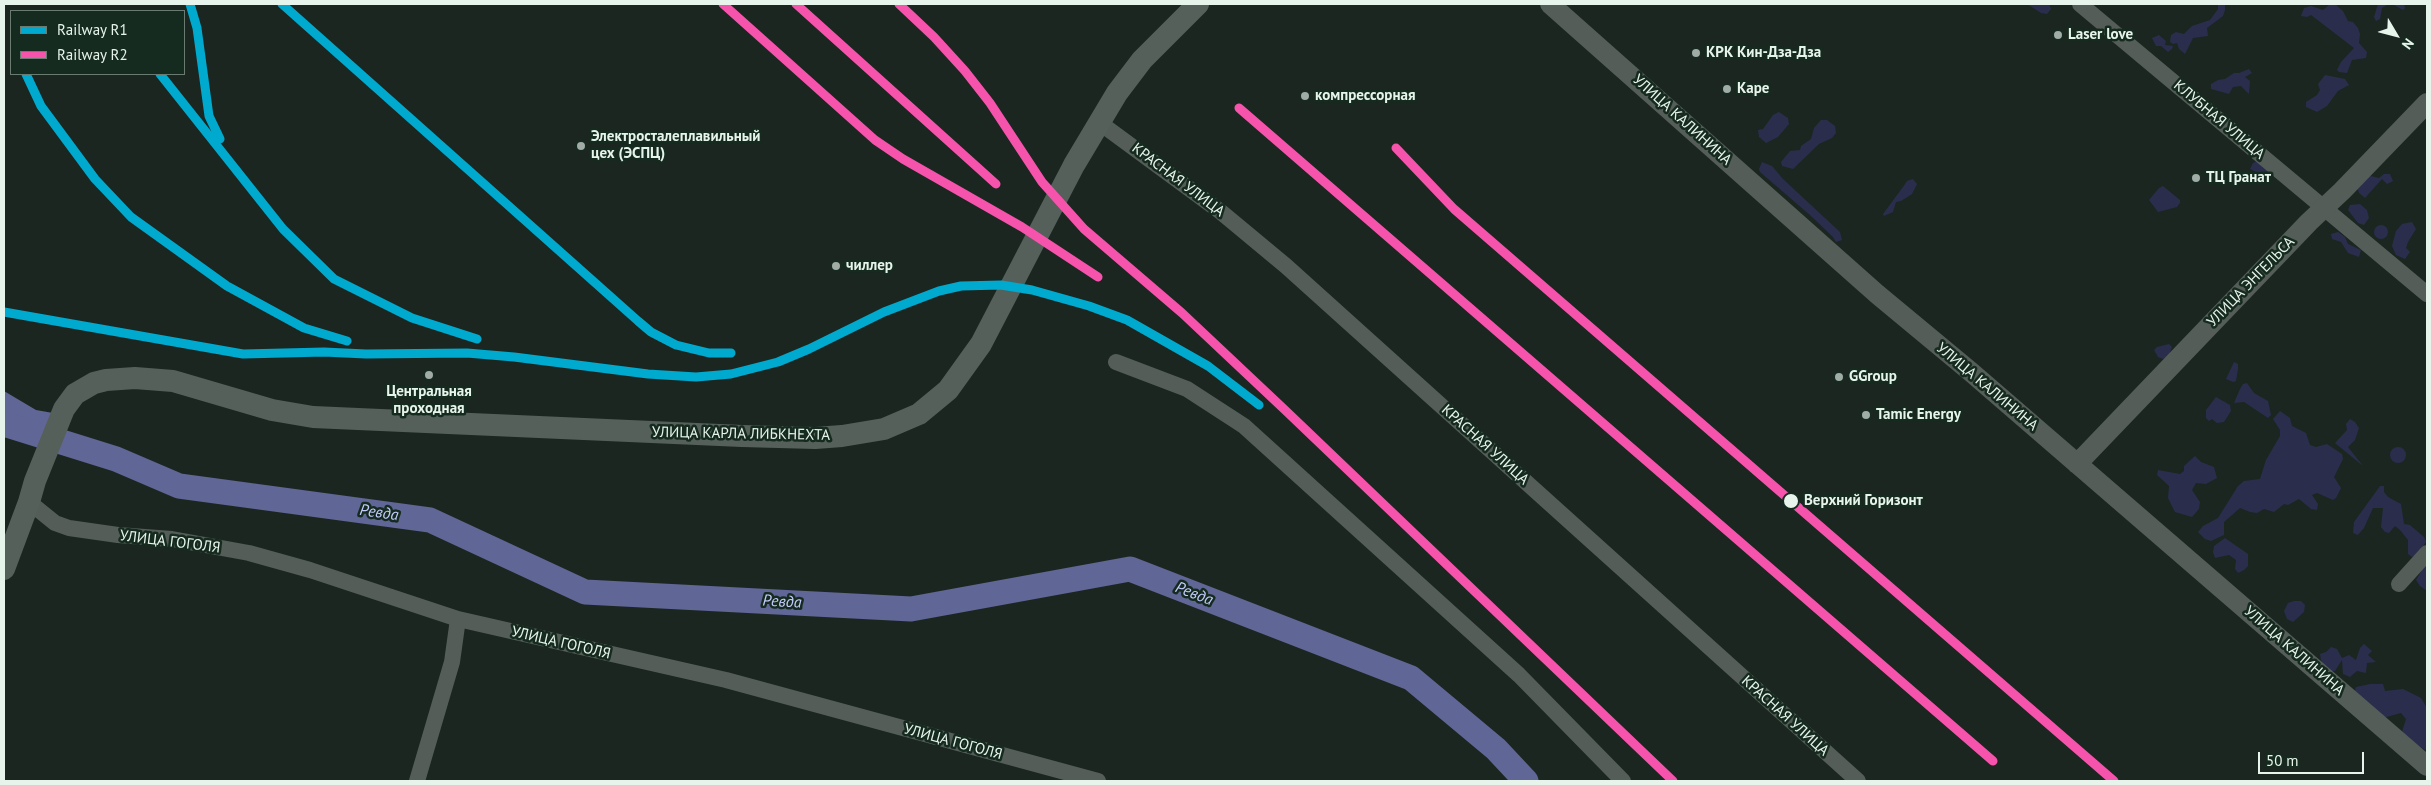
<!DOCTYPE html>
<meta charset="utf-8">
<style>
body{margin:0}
#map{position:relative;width:2431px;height:785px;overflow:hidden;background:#1b2620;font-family:"PT Sans",sans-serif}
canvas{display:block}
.frame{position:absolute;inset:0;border:5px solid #e7f4ec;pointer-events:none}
.legend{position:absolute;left:10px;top:10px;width:175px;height:65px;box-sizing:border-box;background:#162b20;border:1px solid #6a7b72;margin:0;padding:6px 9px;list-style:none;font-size:15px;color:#e7f4ec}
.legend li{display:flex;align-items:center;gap:10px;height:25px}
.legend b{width:25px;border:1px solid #6a7b72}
.north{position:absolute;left:2371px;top:10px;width:50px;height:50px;-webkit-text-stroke:4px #162b20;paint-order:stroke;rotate:127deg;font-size:14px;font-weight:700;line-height:20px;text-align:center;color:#e7f4ec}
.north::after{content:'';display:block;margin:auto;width:18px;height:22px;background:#e7f4ec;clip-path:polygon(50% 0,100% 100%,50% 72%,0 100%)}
.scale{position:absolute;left:2258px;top:752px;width:106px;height:22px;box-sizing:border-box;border:2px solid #e7f4ec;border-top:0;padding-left:6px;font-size:15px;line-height:18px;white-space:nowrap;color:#e7f4ec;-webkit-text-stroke:4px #162b20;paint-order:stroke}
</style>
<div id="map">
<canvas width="2431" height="785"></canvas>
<div class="frame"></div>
<ul class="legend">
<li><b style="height:6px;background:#00a9ce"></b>Railway R1</li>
<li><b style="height:6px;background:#f653ac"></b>Railway R2</li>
</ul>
<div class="north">N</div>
<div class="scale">50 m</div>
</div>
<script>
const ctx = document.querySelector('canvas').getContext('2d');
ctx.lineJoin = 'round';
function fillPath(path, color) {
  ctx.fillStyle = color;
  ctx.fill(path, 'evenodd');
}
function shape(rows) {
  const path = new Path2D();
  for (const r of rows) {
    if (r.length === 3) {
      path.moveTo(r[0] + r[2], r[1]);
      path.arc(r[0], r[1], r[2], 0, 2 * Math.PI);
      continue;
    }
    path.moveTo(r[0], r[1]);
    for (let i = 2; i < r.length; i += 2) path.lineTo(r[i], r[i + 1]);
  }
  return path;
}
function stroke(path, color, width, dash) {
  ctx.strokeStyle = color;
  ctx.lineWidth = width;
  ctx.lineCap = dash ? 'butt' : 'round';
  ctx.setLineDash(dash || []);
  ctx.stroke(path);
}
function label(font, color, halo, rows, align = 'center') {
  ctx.font = font + ' "PT Sans",sans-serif';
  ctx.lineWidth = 5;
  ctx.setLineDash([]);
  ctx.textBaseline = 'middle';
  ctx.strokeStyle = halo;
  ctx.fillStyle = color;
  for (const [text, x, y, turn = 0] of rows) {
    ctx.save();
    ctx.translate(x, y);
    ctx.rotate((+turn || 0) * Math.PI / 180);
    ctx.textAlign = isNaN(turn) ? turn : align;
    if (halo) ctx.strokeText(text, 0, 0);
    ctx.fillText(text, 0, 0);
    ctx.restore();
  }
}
const green = shape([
 [2027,4,2049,4,2051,9,2047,14,2041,13],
 [2218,4,2225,4,2225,10,2223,16,2207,28,2208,36,2193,38,2185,54,2179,49,2177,43,2173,44,2170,42,2171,35,2176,32,2184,34,2192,26,2210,20,2218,9],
 [2330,4,2336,5,2343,11,2348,21,2353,22,2358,28,2360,34,2359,43,2367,52,2366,58,2352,60,2347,73,2339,72,2337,70,2341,62,2354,48,2311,15,2307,17,2301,16,2304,8,2311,6,2323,10],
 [2378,4,2404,4,2405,8,2403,10,2394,5,2387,5,2382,8,2380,19,2376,21,2374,17],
 [2159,35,2166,41,2165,45,2173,46,2172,49,2168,52,2161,46,2156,46,2152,38],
 [2249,69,2252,73,2245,77,2250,81,2249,94,2241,86,2233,87,2229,94,2211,89,2211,84,2218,80,2225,79,2234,73,2239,73],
 [2325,75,2345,79,2349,85,2338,91,2327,106,2317,112,2306,107,2306,102,2317,95,2320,90,2318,84],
 [1779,112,1788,118,1789,124,1778,137,1766,143,1759,137,1758,130,1763,129,1773,115],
 [1821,120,1827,120,1835,126,1836,133,1832,138,1819,144,1793,169,1782,166,1781,162,1790,151,1800,150,1801,146,1811,139,1814,128],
 [2260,160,2274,175,2270,180,2264,180,2260,174,2250,169,2253,163],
 [1762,162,1772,166,1783,179,1840,232,1842,240,1836,242,1833,237,1811,216,1760,172,1759,169],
 [2384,174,2390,174,2393,181,2387,184,2382,179,2365,198,2359,193,2357,187,2362,179,2371,176,2379,178],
 [1913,179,1917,184,1912,194,1901,201,1896,202,1893,212,1884,216,1883,214,1903,187,1907,181],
 [2163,186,2180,200,2180,203,2177,207,2158,212,2149,200,2159,188],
 [2360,204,2367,210,2369,218,2364,225,2358,223,2348,210,2350,205],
 [2412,222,2416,229,2408,242,2406,248,2410,252,2405,259,2396,255,2392,246,2396,231,2402,224],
 [2381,232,7],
 [2338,232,2345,237,2348,244,2361,250,2359,257,2348,253,2341,242,2332,239,2331,234],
 [2169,344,2172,347,2168,358,2163,359,2158,357,2154,350,2157,347],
 [2234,362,2238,364,2238,369,2236,381,2233,382,2226,379],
 [2247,383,2254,393,2268,401,2271,415,2268,418,2244,402,2234,403,2240,389,2243,384],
 [2216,397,2230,405,2231,411,2224,422,2217,423,2212,419,2209,421,2206,418,2206,410],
 [2280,411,2290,418,2292,426,2306,433,2310,445,2316,447,2327,444,2342,454,2343,459,2334,477,2341,488,2336,498,2333,500,2317,493,2312,495,2318,504,2317,510,2311,509,2299,499,2288,505,2284,504,2274,512,2264,509,2257,513,2250,512,2240,508,2224,522,2224,535,2211,541,2205,539,2198,532,2203,526,2218,518,2238,486,2244,481,2260,479,2266,460,2280,436,2280,430,2273,419],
 [2350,419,2355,422,2359,428,2355,440,2348,447,2363,466,2335,443,2347,430,2346,424],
 [2398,455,8],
 [2195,456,2201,462,2214,467,2217,478,2206,484,2196,483,2192,490,2200,502,2199,509,2192,517,2175,512,2168,498,2169,486,2157,475,2158,470,2180,474,2184,471,2184,466],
 [2380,486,2384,486,2384,492,2388,497,2401,504,2404,524,2410,525,2424,537,2426,542,2417,555,2412,557,2408,554,2408,540,2400,530,2395,526,2389,533,2385,532,2381,527,2383,508,2373,508,2364,528,2358,535,2353,533,2354,522],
 [2225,538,2248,554,2248,566,2244,570,2238,573,2235,569,2236,560,2229,555,2215,558,2213,552,2214,546],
 [2427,562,2427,591,2420,586,2416,580],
 [2294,601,2301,601,2305,605,2304,612,2293,622,2287,619,2284,611,2288,603],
 [2364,644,2372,651,2368,655,2376,662,2367,663,2366,673,2357,671,2350,677,2343,674,2342,660,2335,671,2331,671,2322,666,2320,654,2326,652,2331,647,2337,649,2342,658,2349,655,2356,660,2360,648],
 [2370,684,2383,684,2385,691,2403,689,2421,698,2427,708,2427,751,2401,735,2406,719,2401,713,2383,718,2352,699,2356,687]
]);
const water = shape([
 [4,391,36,410,53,413,41,444,4,437]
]);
const river = shape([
 [4,424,116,459,179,486,430,520,585,592,911,609,1130,569,1411,678,1496,749,1526,781]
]);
const minor = shape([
 [2080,4,2427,294],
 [1100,123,1221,212,1286,266,1858,781],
 [1116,362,1187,389,1244,426,1519,675,1623,781],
 [29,502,55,523,69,528,118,535,172,539,249,553,310,570,458,619,726,680,1098,781],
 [2399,584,2427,553],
 [417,781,452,662,458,619]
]);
const tertiary = shape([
 [1550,4,1877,294,1971,372,2427,766],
 [2077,464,2309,222,2342,191,2427,103]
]);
const secondary = shape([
 [4,569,29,502,35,481,64,409,75,394,94,383,106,380,135,378,173,381,272,410,313,417,742,436,815,438,842,436,884,429,919,414,948,390,981,344,1074,165,1117,93,1142,60,1198,4]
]);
const rail1 = shape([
 [190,4,197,28,209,116,220,139],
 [282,4,638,321,651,332,676,345,709,353,731,353],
 [26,74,41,106,95,179,131,217,227,286,304,328,347,341],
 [160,74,283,229,334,279,412,318,477,339],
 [4,312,243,354,324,352,366,354,467,353,514,357,648,374,696,377,731,374,778,362,809,349,884,312,939,291,961,286,1001,285,1032,290,1089,306,1127,320,1208,366,1259,405]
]);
const rail2 = shape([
 [723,4,875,140,903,159,1022,227,1098,277],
 [796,4,996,184],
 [899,4,934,37,965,71,990,103,1042,182,1084,229,1182,313,1285,410,1673,781],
 [1239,108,1993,761],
 [1396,148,1454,209,2114,781]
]);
const markers = [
 [2058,35,5,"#a0aca5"],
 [1696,53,5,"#a0aca5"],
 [1727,89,5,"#a0aca5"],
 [1305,96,5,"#a0aca5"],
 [581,146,5,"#a0aca5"],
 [2196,178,5,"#a0aca5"],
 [836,266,5,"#a0aca5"],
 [429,375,5,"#a0aca5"],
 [1839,377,5,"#a0aca5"],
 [1866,415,5,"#a0aca5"],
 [1791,501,8,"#e7f4ec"]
];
const poiNames = [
 ["Laser love",2068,35],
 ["КРК Кин-Дза-Дза",1706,53],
 ["Каре",1737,89],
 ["компрессорная",1315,96],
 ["Электросталеплавильный",591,137],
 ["цех (ЭСПЦ)",591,154],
 ["ТЦ Гранат",2206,178],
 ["чиллер",846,266],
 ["GGroup",1849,377],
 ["Центральная",429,392,"center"],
 ["проходная",429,409,"center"],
 ["Tamic Energy",1876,415]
];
const streetNames = [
 ["УЛИЦА КАЛИНИНА",1682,120,42],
 ["КЛУБНАЯ УЛИЦА",2219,120,40],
 ["КРАСНАЯ УЛИЦА",1178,180,37],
 ["УЛИЦА ЭНГЕЛЬСА",2251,282,-46],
 ["УЛИЦА КАЛИНИНА",1987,387,40],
 ["УЛИЦА КАРЛА ЛИБКНЕХТА",741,434,1],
 ["КРАСНАЯ УЛИЦА",1485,445,42],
 ["УЛИЦА ГОГОЛЯ",170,542,7],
 ["УЛИЦА ГОГОЛЯ",561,643,13],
 ["УЛИЦА КАЛИНИНА",2294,651,41],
 ["КРАСНАЯ УЛИЦА",1785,716,42],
 ["УЛИЦА ГОГОЛЯ",953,742,15]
];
const stopNames = [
 ["Верхний Горизонт",1804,501]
];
const waterNames = [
 ["Ревда",379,513,8],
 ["Ревда",1194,594,21],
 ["Ревда",782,602,3]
];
fillPath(green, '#2a2e4c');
fillPath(water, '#606696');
stroke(river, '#606696', 25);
stroke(minor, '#545d58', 16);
stroke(tertiary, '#545d58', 20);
stroke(secondary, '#55605a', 22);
stroke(rail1, '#00a9ce', 9);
stroke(rail2, '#f653ac', 9);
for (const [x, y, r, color] of markers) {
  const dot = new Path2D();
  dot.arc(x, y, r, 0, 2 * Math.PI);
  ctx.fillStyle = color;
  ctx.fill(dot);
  stroke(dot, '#162b20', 2);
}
label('bold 15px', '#e7f4ec', '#162b20', poiNames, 'left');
label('15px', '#e7f4ec', '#162b20', streetNames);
label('bold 15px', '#e7f4ec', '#162b20', stopNames, 'left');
label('italic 16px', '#c5cbfc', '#162b20', waterNames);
</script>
